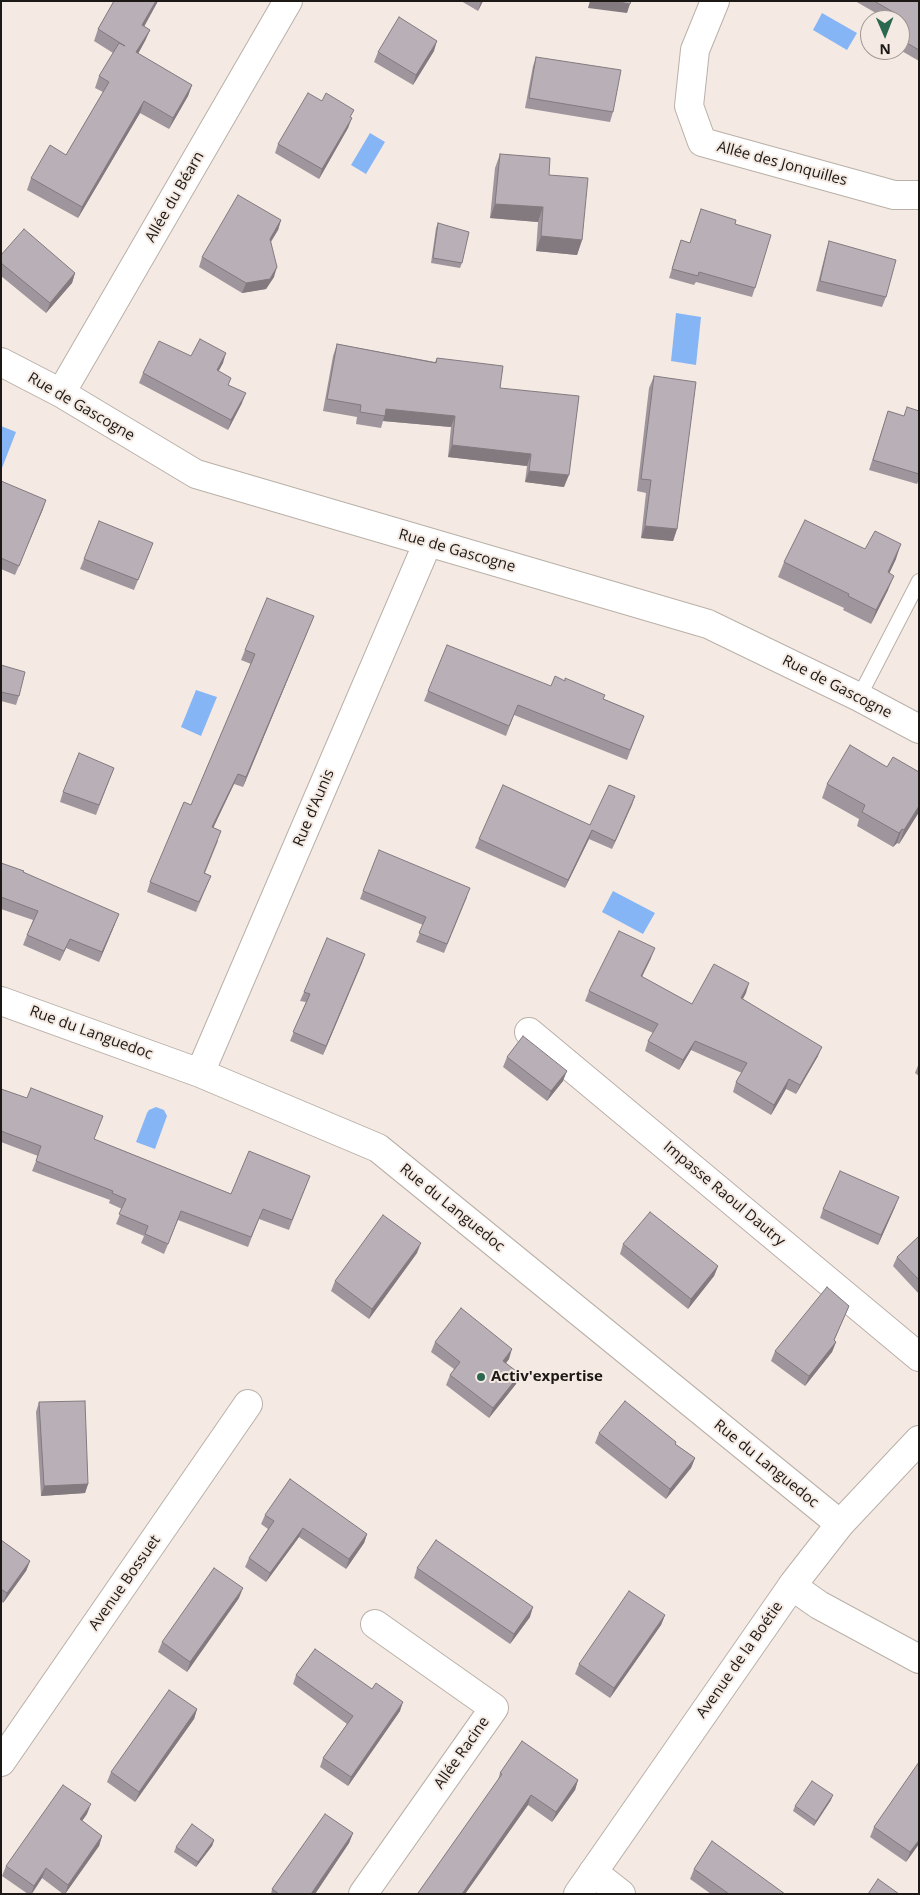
<!DOCTYPE html>
<meta charset="utf-8">
<style>
body{margin:0}
#map{position:relative;width:920px;height:1895px;overflow:hidden;background:#f4eae3;font-family:"Open Sans",sans-serif}
canvas{display:block}
.frame{position:absolute;inset:0;border:2px solid #1c1815;pointer-events:none}
.north{position:absolute;left:860px;top:10px;width:50px;height:50px;box-sizing:border-box;background:#f4eae3;border:1px solid #9e9691;border-radius:50%;rotate:179deg;font-size:14px;font-weight:700;line-height:20px;text-align:center;color:#1c1815}
.north::after{content:'';display:block;margin:auto;width:18px;height:22px;background:#2c6750;clip-path:polygon(50% 0,100% 100%,50% 72%,0 100%)}
</style>
<div id="map">
<canvas width="920" height="1895"></canvas>
<div class="frame"></div>
<div class="north">N</div>
</div>
<script>
const ctx = document.querySelector('canvas').getContext('2d');
ctx.lineJoin = 'round';
function fillPath(path, color) {
  ctx.fillStyle = color;
  ctx.fill(path, 'evenodd');
}
function shape(rows) {
  const path = new Path2D();
  for (const r of rows) {
    path.moveTo(r[0], r[1]);
    for (let i = 2; i < r.length; i += 2) path.lineTo(r[i], r[i + 1]);
  }
  return path;
}
function stroke(path, color, width, dash) {
  ctx.strokeStyle = color;
  ctx.lineWidth = width;
  ctx.lineCap = dash ? 'butt' : 'round';
  ctx.setLineDash(dash || []);
  ctx.stroke(path);
}
function label(font, color, halo, rows, align = 'center') {
  ctx.font = font + ' "Open Sans",sans-serif';
  ctx.lineWidth = 4;
  ctx.setLineDash([]);
  ctx.textBaseline = 'middle';
  ctx.strokeStyle = halo;
  ctx.fillStyle = color;
  for (const [text, x, y, turn = 0] of rows) {
    ctx.save();
    ctx.translate(x, y);
    ctx.rotate((+turn || 0) * Math.PI / 180);
    ctx.textAlign = isNaN(turn) ? turn : align;
    if (halo) ctx.strokeText(text, 0, 0);
    ctx.fillText(text, 0, 0);
    ctx.restore();
  }
}
const water = shape([
 [822,13,857,33,847,50,813,30],
 [370,133,385,142,366,174,351,165],
 [676,313,701,317,696,365,671,361],
 [1,426,16,432,2,468,1,468],
 [196,690,217,697,201,736,181,727],
 [613,891,655,913,643,934,602,912],
 [156,1107,164,1110,167,1116,155,1149,136,1142,147,1113,149,1110]
]);
const lane = shape([
 [859,697,919,581]
]);
const street = shape([
 [715,1,695,50,689,106,702,142,894,195,919,195],
 [1,362,61,393,196,474,708,624,859,697,919,729],
 [61,393,288,1],
 [1,1001,200,1073,378,1148,840,1524],
 [529,1032,919,1357],
 [200,1073,428,542],
 [792,1586,819,1605,919,1659],
 [1,1762,248,1404],
 [593,1872,621,1894],
 [363,1894,494,1708,375,1624]
]);
const secondary = shape([
 [578,1894,794,1583,840,1524,919,1440]
]);
const wall = shape([
 [114,1,158,1,144,27,150,30,145,41,138,54,192,85,188,96,169,129,140,113,78,218,27,190,31,178,66,155,103,92,95,88,99,76,113,53,94,41,98,29],
 [461,1,483,1,478,11],
 [855,1,919,1,919,61,900,50,900,20,888,20],
 [434,51,413,85,374,62,378,52],
 [536,57,613,112,610,122,525,108,533,66],
 [351,118,348,128,319,179,275,153,278,144],
 [500,154,549,175,582,240,577,255,536,251,538,222,490,218,495,168],
 [701,209,735,224,755,288,752,297,696,282,694,285,669,278,681,240,690,243],
 [281,220,278,230,271,242,274,277,266,289,242,293,199,267,202,257],
 [438,223,462,263,460,268,431,263,436,228],
 [829,241,886,297,882,307,816,291,826,251],
 [1,255,75,273,72,283,46,313,1,276],
 [337,344,435,362,437,358,500,388,564,487,525,482,527,466,448,457,451,427,383,421,381,428,356,424,357,417,323,411,333,356],
 [191,356,223,363,218,370,242,403,228,430,139,383,143,373],
 [654,376,677,529,673,541,641,538,646,493,637,491,649,388],
 [888,411,904,416,919,411,919,480,917,484,869,470],
 [1,481,43,509,15,575,1,569],
 [153,543,134,590,80,569,84,559],
 [865,549,896,559,889,573,888,590,871,624,843,610,844,608,778,577,784,562],
 [314,616,243,787,234,784,213,827,218,841,205,873,211,876,196,912,147,892,150,882,191,805,251,664,241,660,245,650],
 [1,665,19,696,16,705,1,701],
 [551,686,604,699,644,716,627,760,514,715,506,736,424,701,428,691],
 [887,767,919,772,919,812,899,844,897,843,893,847,857,826,859,819,822,798,827,784],
 [114,768,96,815,60,802,63,792],
 [635,796,612,849,589,839,565,888,475,848,479,839,590,825],
 [1,863,23,872,115,924,99,962,66,948,60,961,23,945,33,920,1,909],
 [363,891,467,897,444,953,416,942,423,925,360,899],
 [365,954,323,1055,290,1041,306,1002,300,1001,304,992],
 [651,958,642,977,692,1004,746,993,743,999,818,1056,796,1094,786,1089,771,1115,733,1092,736,1082,742,1073,691,1050,679,1070,645,1051,648,1041,653,1033,585,1001,589,991],
 [507,1057,563,1081,547,1101,503,1067],
 [919,1063,919,1076,915,1073],
 [1,1089,94,1139,231,1194,310,1176,289,1230,259,1219,248,1247,178,1220,164,1254,141,1243,144,1236,116,1224,122,1209,109,1203,110,1200,32,1171,38,1156,1,1142],
 [895,1207,878,1245,820,1218,823,1209],
 [919,1236,919,1294,893,1266,897,1257],
 [623,1244,718,1266,714,1276,688,1309,620,1254],
 [417,1253,369,1319,331,1291,335,1281],
 [849,1306,834,1341,836,1342,832,1352,805,1386,771,1361,775,1351],
 [435,1342,509,1359,506,1363,516,1384,489,1418,446,1385,450,1375,454,1369,431,1352],
 [39,1402,88,1484,85,1493,41,1496,36,1412],
 [599,1433,676,1442,675,1444,695,1458,691,1468,666,1499,595,1443],
 [265,1515,367,1534,364,1543,346,1569,299,1537,266,1582,245,1567,249,1558,268,1529,261,1524],
 [1,1540,30,1561,26,1571,3,1603,1,1601],
 [417,1568,530,1617,510,1644,414,1578],
 [239,1598,187,1672,158,1652,162,1642],
 [665,1615,661,1625,610,1698,575,1674,579,1664],
 [296,1675,400,1711,348,1786,320,1767,323,1758,347,1724,293,1684],
 [197,1709,194,1719,135,1802,107,1782,111,1772],
 [500,1773,578,1780,575,1790,552,1822,528,1805,465,1894,418,1894,498,1780],
 [831,1800,814,1826,793,1811,795,1806],
 [87,1814,82,1821,102,1836,99,1846,65,1894,63,1894,42,1878,32,1894,28,1894,2,1876,6,1866],
 [874,1827,919,1844,906,1862,870,1837],
 [353,1833,349,1843,315,1894,271,1894,272,1889],
 [214,1840,212,1846,196,1867,174,1852,176,1847],
 [694,1869,785,1894,711,1894,690,1879]
]);
const shadedWall = shape([
 [156,1,158,1,138,37,142,25],
 [481,1,483,1,478,11],
 [590,1,614,1,630,4,627,13,588,8],
 [150,30,145,41,132,64,136,52],
 [437,41,434,51,413,85,416,75],
 [192,85,188,96,169,129,173,118],
 [144,101,140,113,78,218,82,207],
 [352,118,348,128,319,179,322,169],
 [495,204,543,207,538,222,490,218],
 [281,220,278,230,266,249,270,239],
 [541,236,582,240,577,255,536,251],
 [277,267,274,277,266,289,242,293,246,283],
 [75,273,72,283,46,313,50,303],
 [226,353,223,363,214,380,217,370],
 [246,393,242,403,228,430,231,420],
 [386,409,455,416,451,427,383,421],
 [452,445,531,454,527,466,448,457],
 [529,471,569,475,564,487,525,482],
 [46,500,43,509,15,575,19,566],
 [645,526,677,529,673,541,641,538],
 [901,544,896,559,883,587,888,572],
 [894,576,888,590,871,624,876,610],
 [314,616,310,626,243,787,246,777],
 [238,774,234,784,209,837,212,827],
 [635,796,632,805,612,849,615,841],
 [919,806,919,812,899,844,904,830],
 [902,829,897,843,893,847,899,833],
 [592,830,589,839,565,888,568,880],
 [119,914,115,924,99,962,102,952],
 [70,939,66,948,60,961,64,951],
 [655,948,651,958,637,986,641,976],
 [365,954,362,963,323,1055,326,1046],
 [749,983,746,993,737,1008,741,998],
 [695,1041,691,1050,679,1070,683,1060],
 [822,1047,818,1056,796,1094,800,1085],
 [567,1071,563,1081,547,1101,551,1091],
 [789,1079,786,1089,771,1115,774,1105],
 [899,1197,895,1207,878,1245,881,1235],
 [421,1243,417,1253,369,1319,372,1309],
 [718,1266,714,1276,688,1309,691,1299],
 [849,1306,830,1349,836,1342,832,1352,805,1386,809,1376,834,1340],
 [512,1349,509,1359,500,1371,503,1361],
 [520,1374,516,1384,489,1418,493,1408],
 [695,1458,691,1468,666,1499,670,1489],
 [88,1484,85,1493,41,1496,44,1486],
 [303,1528,299,1537,266,1582,270,1573],
 [367,1534,364,1543,346,1569,349,1559],
 [30,1561,26,1571,3,1603,7,1593],
 [243,1588,239,1598,187,1672,190,1662],
 [533,1607,530,1617,510,1644,514,1634],
 [665,1615,661,1625,610,1698,614,1688],
 [403,1702,400,1711,348,1786,351,1777],
 [197,1709,194,1719,135,1802,139,1792],
 [578,1780,575,1790,552,1822,556,1812],
 [531,1795,528,1805,465,1894,462,1894],
 [833,1795,831,1800,814,1826,816,1821],
 [91,1804,87,1814,76,1829,80,1819],
 [353,1833,349,1843,315,1894,311,1894],
 [102,1836,99,1846,65,1894,68,1885],
 [214,1840,212,1846,196,1867,198,1862],
 [919,1840,919,1844,906,1862,910,1852],
 [46,1868,42,1878,31,1894,34,1886]
]);
const building = shape([
 [114,1,156,1,142,25,150,30,136,52,192,85,173,118,144,101,82,207,31,178,50,145,66,155,109,82,99,76,119,43,125,46,98,29,114,1],
 [614,1,631,1,630,4,614,1],
 [874,1,919,1,919,50,900,39,900,20,892,20,895,13,874,1],
 [399,17,437,41,416,75,378,52,399,17],
 [536,57,621,70,613,112,529,98,536,57],
 [308,93,322,101,326,93,354,110,350,117,352,118,322,169,278,144,308,93],
 [500,154,550,158,549,175,588,178,582,240,541,236,543,207,495,204,500,154],
 [238,195,281,220,270,239,277,267,270,279,246,283,202,257,238,195],
 [701,209,736,220,735,224,771,235,755,288,699,272,698,276,672,269,681,240,690,243,701,209],
 [438,223,469,232,462,263,433,258,438,223],
 [24,229,75,273,50,303,1,263,1,255,24,229],
 [829,241,896,260,886,297,820,281,829,241],
 [200,339,226,353,217,370,231,378,228,385,246,393,231,420,143,373,159,341,191,356,200,339],
 [337,344,436,363,437,358,503,366,500,388,579,396,569,475,529,471,531,454,452,445,455,416,386,409,385,416,360,412,361,405,327,399,337,344],
 [654,376,696,382,677,529,645,526,651,480,641,479,654,376],
 [907,407,919,411,919,474,873,460,888,411,904,416,907,407],
 [1,481,46,500,19,566,1,558,1,481],
 [805,520,865,549,875,531,901,544,888,572,894,576,876,610,848,596,849,594,784,562,805,520],
 [99,521,153,543,138,580,84,559,99,521],
 [267,598,314,616,246,777,238,774,212,827,221,831,204,873,211,876,199,902,150,882,184,802,191,805,255,654,245,650,267,598],
 [447,645,551,686,555,676,565,681,565,678,605,695,603,699,644,716,630,750,518,705,509,726,428,691,447,645],
 [1,665,25,672,19,696,1,692,1,665],
 [850,745,887,767,893,757,919,772,919,806,904,830,902,829,899,833,862,812,865,805,827,784,850,745],
 [79,753,114,768,99,805,63,792,79,753],
 [503,785,590,825,609,785,635,796,615,841,592,830,568,880,479,839,503,785],
 [379,850,470,888,447,944,419,933,426,917,363,891,379,850],
 [1,863,24,871,23,872,119,914,102,952,70,939,64,951,27,935,38,911,1,897,1,863],
 [619,931,655,948,641,976,692,1004,714,964,749,983,741,998,822,1047,800,1085,789,1079,774,1105,736,1082,747,1063,695,1041,683,1060,648,1041,658,1024,589,991,619,931],
 [327,938,365,954,326,1046,293,1032,310,994,304,992,327,938],
 [523,1036,567,1071,551,1091,507,1057,523,1036],
 [31,1088,103,1116,94,1139,231,1194,249,1151,310,1176,292,1220,263,1209,251,1237,181,1211,168,1244,145,1234,148,1226,119,1214,126,1199,112,1193,113,1191,36,1161,41,1146,1,1131,1,1089,27,1098,31,1088],
 [840,1171,899,1197,881,1235,823,1209,840,1171],
 [650,1212,718,1266,691,1299,623,1244,650,1212],
 [383,1215,421,1243,372,1309,335,1281,383,1215],
 [919,1236,919,1280,897,1257,919,1236],
 [827,1287,849,1306,834,1340,836,1342,809,1376,775,1351,827,1287],
 [461,1308,512,1349,503,1361,520,1374,493,1408,450,1375,460,1362,435,1342,461,1308],
 [85,1401,88,1484,44,1486,39,1402,85,1401],
 [625,1401,676,1442,675,1444,695,1458,670,1489,599,1433,625,1401],
 [290,1479,367,1534,349,1559,303,1528,270,1573,249,1558,274,1521,265,1515,290,1479],
 [1,1540,30,1561,7,1593,1,1589,1,1540],
 [436,1540,533,1607,514,1634,417,1568,436,1540],
 [214,1568,243,1588,190,1662,162,1642,214,1568],
 [629,1591,665,1615,614,1688,579,1664,629,1591],
 [315,1649,372,1689,376,1683,403,1702,351,1777,323,1758,353,1716,296,1675,315,1649],
 [169,1690,197,1709,139,1792,111,1772,169,1690],
 [522,1741,578,1780,556,1812,531,1795,462,1894,419,1894,418,1893,502,1774,500,1773,522,1741],
 [919,1762,919,1840,910,1852,874,1827,919,1762],
 [812,1781,833,1795,816,1821,795,1806,812,1781],
 [63,1785,91,1804,80,1819,102,1836,68,1885,46,1868,34,1886,6,1866,63,1785],
 [325,1814,353,1833,311,1894,279,1894,272,1889,325,1814],
 [192,1824,214,1840,198,1862,176,1847,192,1824],
 [712,1841,785,1894,729,1894,694,1869,712,1841],
 [878,1879,899,1894,868,1894,878,1879]
]);
const markers = [
 [481,1377,5,"#2c6750"]
];
const streetNames = [
 ["Allée des Jonquilles",782,164,15],
 ["Allée du Béarn",175,197,-60],
 ["Rue de Gascogne",81,407,30],
 ["Rue de Gascogne",457,551,16],
 ["Rue de Gascogne",837,687,27],
 ["Rue d'Aunis",314,808,-67],
 ["Rue du Languedoc",91,1033,20],
 ["Impasse Raoul Dautry",724,1194,40],
 ["Rue du Languedoc",452,1208,39],
 ["Rue du Languedoc",766,1464,39],
 ["Avenue Bossuet",125,1583,-55],
 ["Avenue de la Boétie",740,1660,-55],
 ["Allée Racine",462,1753,-55]
];
const poiNames = [
 ["Activ'expertise",491,1377]
];
fillPath(water, '#86b5f6');
stroke(lane, '#b9b0a8', 16);
stroke(street, '#b9b0a8', 30);
stroke(secondary, '#b9b0a8', 30);
stroke(lane, '#fff', 14);
stroke(street, '#fff', 28);
stroke(secondary, '#fff', 28);
fillPath(wall, '#9f969d');
fillPath(shadedWall, '#827a7f');
fillPath(building, '#b9afb6');
stroke(building, '#827a7f', 1);
for (const [x, y, r, color] of markers) {
  const dot = new Path2D();
  dot.arc(x, y, r, 0, 2 * Math.PI);
  ctx.fillStyle = color;
  ctx.fill(dot);
  stroke(dot, '#f4eae3', 2);
}
label('15px', '#1c1815', '#f4eae3', streetNames);
label('bold 15px', '#1c1815', '#f4eae3', poiNames, 'left');
</script>
